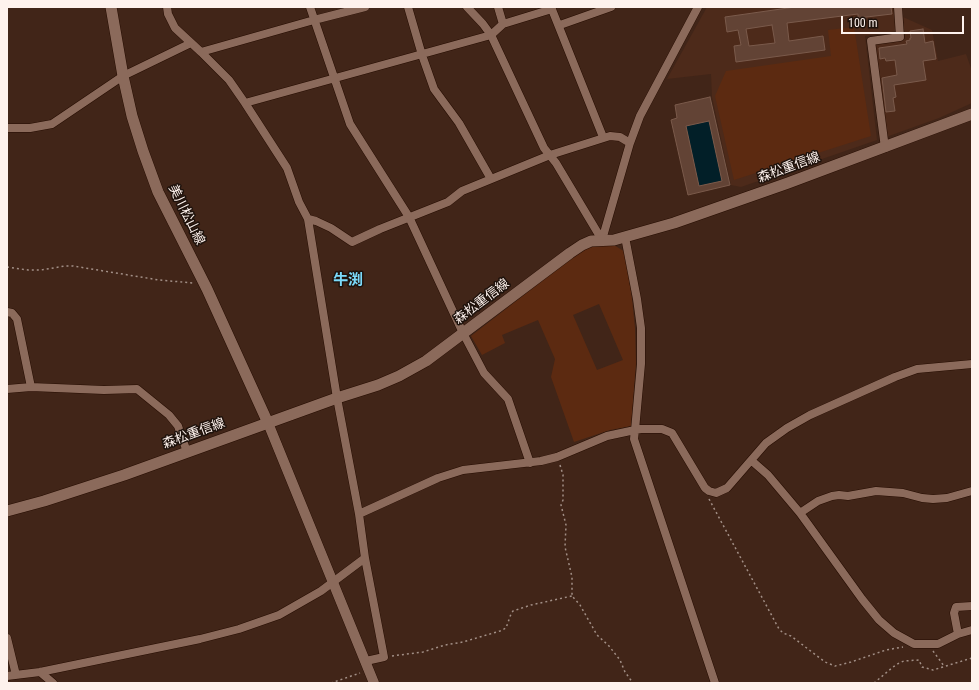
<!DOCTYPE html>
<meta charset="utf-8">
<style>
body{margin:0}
#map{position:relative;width:979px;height:690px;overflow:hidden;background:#412518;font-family:"Roboto Condensed",sans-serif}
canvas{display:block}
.frame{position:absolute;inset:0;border:8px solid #fef2ed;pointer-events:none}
.scale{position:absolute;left:841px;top:16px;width:123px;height:18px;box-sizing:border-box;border:2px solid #fef2ed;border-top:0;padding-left:5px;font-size:12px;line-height:14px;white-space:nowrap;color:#fef2ed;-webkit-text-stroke:3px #1e120c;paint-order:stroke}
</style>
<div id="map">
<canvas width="979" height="690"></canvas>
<div class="frame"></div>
<div class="scale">100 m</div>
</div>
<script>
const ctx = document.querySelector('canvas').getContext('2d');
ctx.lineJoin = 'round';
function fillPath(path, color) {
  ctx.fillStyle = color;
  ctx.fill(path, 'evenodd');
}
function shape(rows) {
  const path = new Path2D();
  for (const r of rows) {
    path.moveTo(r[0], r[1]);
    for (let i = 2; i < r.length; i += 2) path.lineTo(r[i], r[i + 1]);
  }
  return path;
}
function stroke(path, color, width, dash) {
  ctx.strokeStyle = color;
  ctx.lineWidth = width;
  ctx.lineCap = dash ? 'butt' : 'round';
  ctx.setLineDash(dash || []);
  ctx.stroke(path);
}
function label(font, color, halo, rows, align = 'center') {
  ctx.font = font + ' "Roboto Condensed","Noto Sans JP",sans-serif';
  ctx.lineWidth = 3;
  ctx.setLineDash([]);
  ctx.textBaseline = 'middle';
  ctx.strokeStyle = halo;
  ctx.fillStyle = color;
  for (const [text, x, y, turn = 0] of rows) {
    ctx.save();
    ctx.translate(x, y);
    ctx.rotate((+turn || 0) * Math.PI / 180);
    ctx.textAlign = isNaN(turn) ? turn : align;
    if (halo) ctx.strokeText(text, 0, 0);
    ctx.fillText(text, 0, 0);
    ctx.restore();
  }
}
const built = shape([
 [707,7,893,7,896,31,865,36,877,140,741,187,731,185,712,97,711,74,667,79],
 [903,17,932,30,938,61,966,54,972,71,972,103,939,118,886,137,875,43,905,39]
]);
const green = shape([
 [854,27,871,136,734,180,715,96,726,71,831,56,828,30],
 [614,245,625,252,632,299,635,328,636,363,631,426,610,430,574,442,551,377,555,359,538,320,502,335,505,343,482,355,471,336,582,250,593,246],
 [599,304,623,360,597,370,573,315]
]);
const water = shape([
 [709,121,722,181,699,186,686,126]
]);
const building = shape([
 [795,7,891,7,892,14,858,18,858,14,787,23,789,41,823,36,825,50,736,62,734,46,741,45,738,30,727,32,725,17,795,7],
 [772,25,775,43,749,46,746,29,772,25],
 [923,29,925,43,933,41,936,59,923,61,926,80,894,85,896,97,893,98,895,111,886,112,882,78,897,75,895,60,886,61,885,58,880,59,879,48,907,44,906,41,910,40,910,38,911,38,910,31,923,29],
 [710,97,730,185,688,195,671,120,677,118,675,105,710,97],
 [709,121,722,181,699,186,686,126,709,121]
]);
const path = shape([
 [7,267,28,270,41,270,65,266,73,266,159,280,193,283],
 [560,465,563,475,563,500,561,505,566,525,565,547,572,577,572,596,580,605,597,635,609,646,620,660,625,672,633,683],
 [709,499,779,629,783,633,791,636,825,662,835,666,851,662,886,650,903,647],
 [933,651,944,666],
 [392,656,423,652,445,645,463,642,500,631,506,628,511,614,513,611,531,605,572,596],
 [331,683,360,673],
 [874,683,893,667,899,663,904,661,919,660,922,667,933,670,972,658]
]);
const minor = shape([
 [167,7,168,14,175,28,201,52,229,80,245,103,287,168,299,202,308,219,337,398,359,514],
 [310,7,350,124,409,217,463,333,484,373,508,399,530,463],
 [408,7,422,55,434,89,459,123,491,179],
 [467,7,483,24,491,35,544,148,556,163,602,240],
 [498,7,503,24],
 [551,7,603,137],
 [560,25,611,7],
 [201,52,314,20,365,7],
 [245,103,491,35,503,24,552,9],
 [7,128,30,128,52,124,123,76,191,43],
 [885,148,871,41,900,37,898,7],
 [308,219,316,221,331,228,352,242,380,229,448,202,462,191,550,155,610,136,620,137,630,143],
 [625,237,637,299,641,328,641,364,635,430,641,429,662,429,672,433,705,488,709,491,716,493,727,488,766,443,787,428,810,415,895,377,917,369,972,364],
 [602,240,630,143,640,116,698,7],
 [7,312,12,313,17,319,31,387],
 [7,389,31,387,104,390,137,389,169,415,178,426,187,452],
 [752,461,768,475,800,513,862,599,879,620,894,633,914,644,938,644,958,634,972,630],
 [800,513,818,501,832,496,839,495,848,496,876,491,903,493,922,498,933,499,947,498,972,491],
 [365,558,384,657,366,661],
 [958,634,954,613,956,607,972,606],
 [7,638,16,675],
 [40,672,53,683],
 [7,676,40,672,200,639,239,629,279,615,321,591,365,558,359,514,438,478,463,470,541,461,557,457,607,436,635,430,634,439,715,683]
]);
const tertiary = shape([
 [268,423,374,683]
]);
const secondary = shape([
 [111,7,123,76,132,116,143,151,158,192,207,289,268,423],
 [7,511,44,501,124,475,337,398,378,385,399,376,426,361,570,253,582,245,591,241,614,240,674,223,788,183,972,114]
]);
const streetNames = [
 ["森松重信線",789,168,-20],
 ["美川松山線",186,215,64],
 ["森松重信線",482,302,-37],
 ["森松重信線",194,434,-20]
];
const quarterNames = [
 ["牛渕",348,281]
];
fillPath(built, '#4d2a1a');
fillPath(green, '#5c2a11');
fillPath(water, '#021f28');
fillPath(building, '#624335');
stroke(building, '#7a5a4b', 1);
stroke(minor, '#260d02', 9);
stroke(tertiary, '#260d02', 11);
stroke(secondary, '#260d02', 12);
stroke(path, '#a28f86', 1.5, [2, 3]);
stroke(minor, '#8b6a5b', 8);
stroke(tertiary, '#8b6a5b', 10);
stroke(secondary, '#8b6a5b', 11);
label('13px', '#fef2ed', '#1e120c', streetNames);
label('bold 15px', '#7bd9f9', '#1e120c', quarterNames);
</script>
